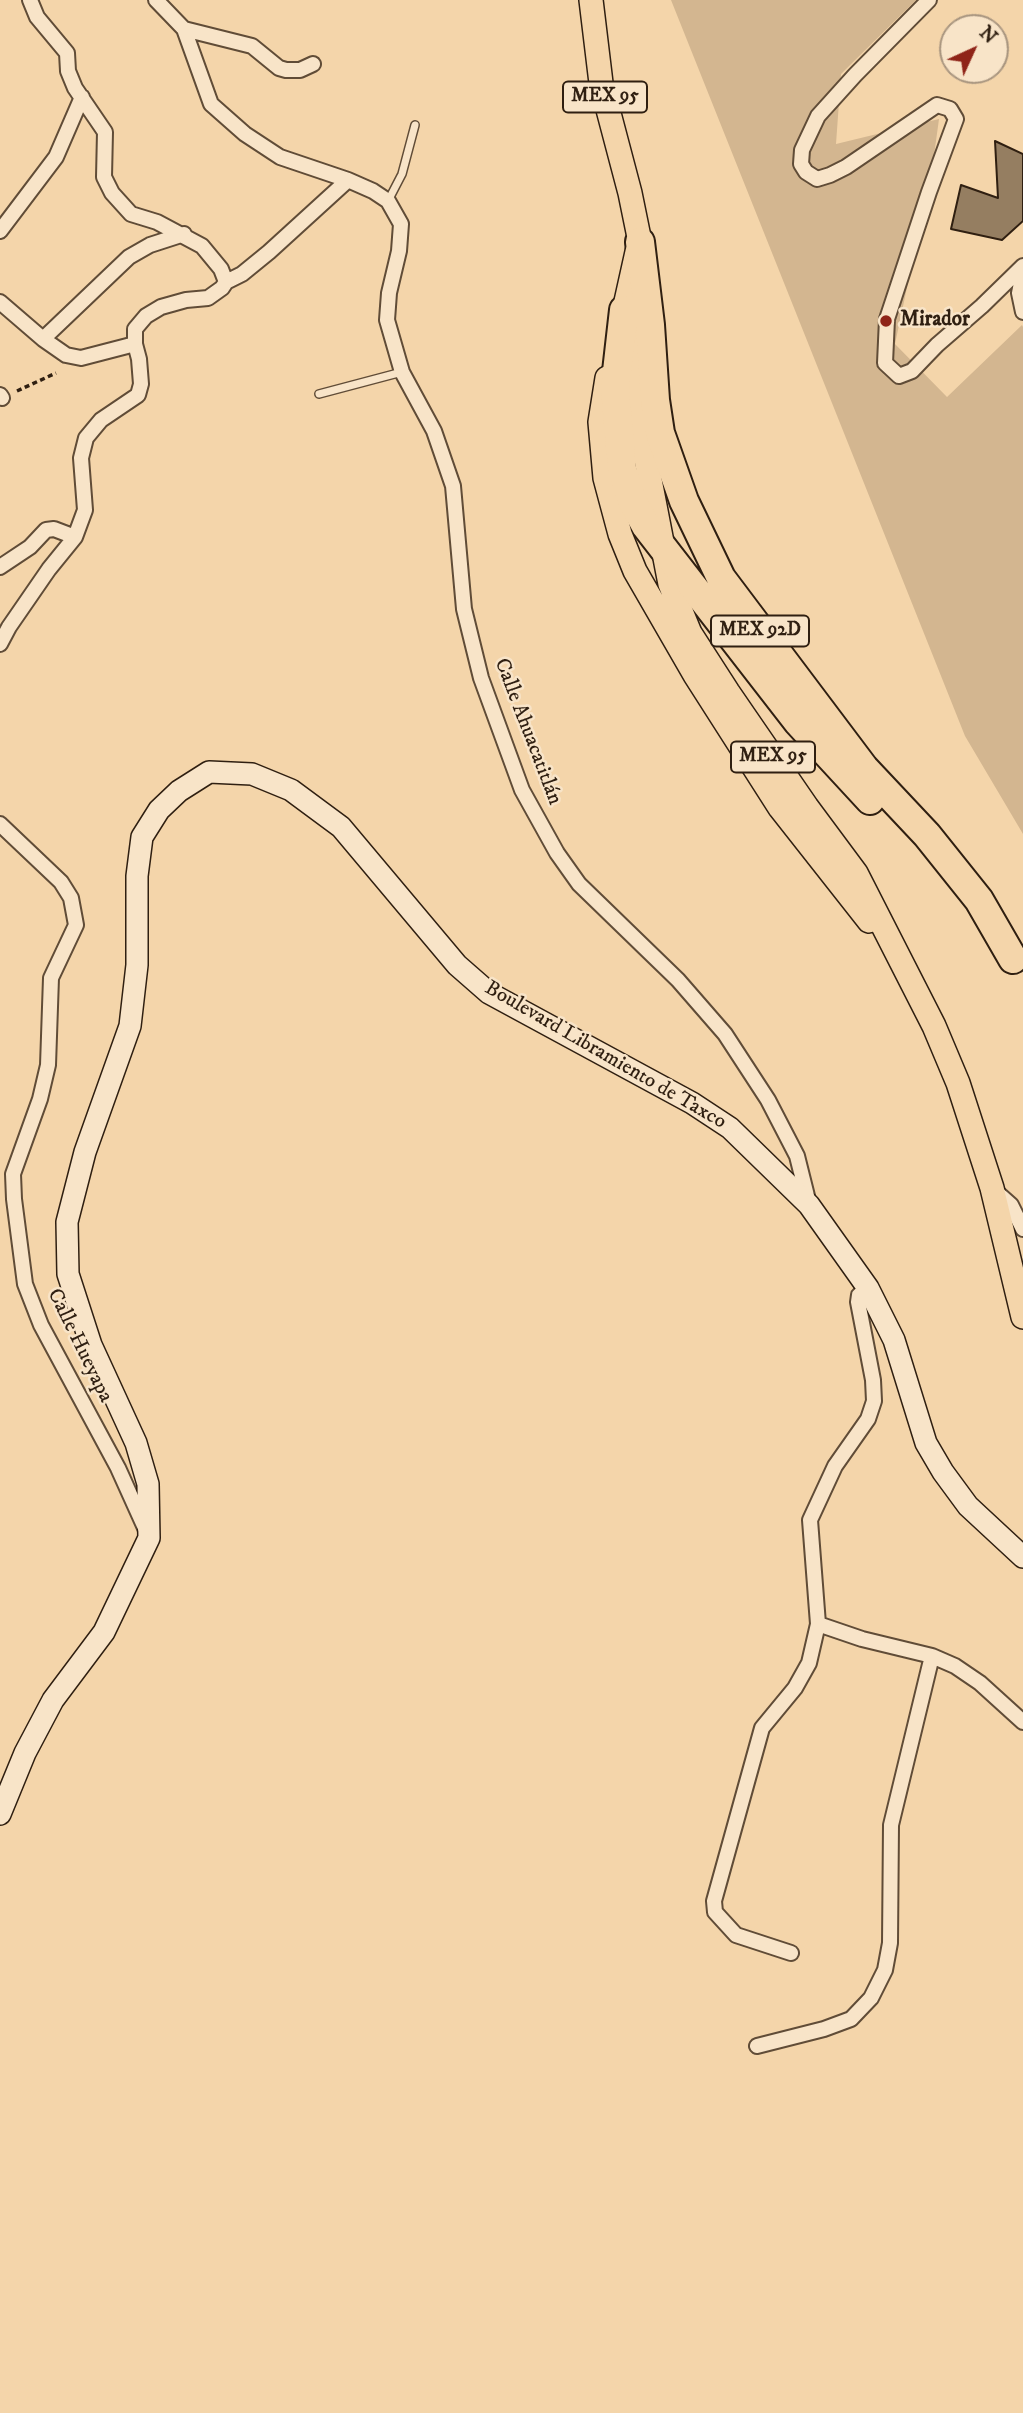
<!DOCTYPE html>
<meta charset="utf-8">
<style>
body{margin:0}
#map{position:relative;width:1023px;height:2413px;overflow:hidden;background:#f4d5aa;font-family:"IM FELL DW Pica",serif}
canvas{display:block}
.north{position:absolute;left:939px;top:14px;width:70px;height:70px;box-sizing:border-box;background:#f8e4c8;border:2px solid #a8957f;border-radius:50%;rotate:45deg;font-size:19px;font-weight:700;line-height:28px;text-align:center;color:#2f1f11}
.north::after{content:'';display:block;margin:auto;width:24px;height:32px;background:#8f2418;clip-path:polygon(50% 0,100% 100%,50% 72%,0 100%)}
</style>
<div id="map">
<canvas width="1023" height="2413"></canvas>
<div class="north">N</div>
</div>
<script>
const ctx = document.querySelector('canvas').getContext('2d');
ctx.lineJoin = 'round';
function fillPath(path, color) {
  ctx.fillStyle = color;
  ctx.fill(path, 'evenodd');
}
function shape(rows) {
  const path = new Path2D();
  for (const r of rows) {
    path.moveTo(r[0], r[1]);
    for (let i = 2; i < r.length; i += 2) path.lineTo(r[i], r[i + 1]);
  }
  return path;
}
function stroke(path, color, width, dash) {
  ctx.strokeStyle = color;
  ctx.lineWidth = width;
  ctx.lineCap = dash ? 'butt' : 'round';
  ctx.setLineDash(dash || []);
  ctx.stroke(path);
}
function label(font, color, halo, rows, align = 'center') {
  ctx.font = font + ' "IM FELL DW Pica",serif';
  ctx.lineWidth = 5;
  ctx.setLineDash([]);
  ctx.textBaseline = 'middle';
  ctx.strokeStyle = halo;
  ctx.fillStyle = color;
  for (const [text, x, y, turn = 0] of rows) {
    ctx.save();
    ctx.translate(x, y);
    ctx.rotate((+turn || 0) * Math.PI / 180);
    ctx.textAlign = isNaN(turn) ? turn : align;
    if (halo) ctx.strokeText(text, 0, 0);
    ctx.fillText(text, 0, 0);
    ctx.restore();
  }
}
const green = shape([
 [671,0,916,0,841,74,836,144,939,119,932,170,895,344,947,397,1022,325,1023,327,1023,834,965,736]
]);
const building = shape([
 [995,141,1023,154,1023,221,1002,240,951,229,961,185,998,198,995,141]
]);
const path = shape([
 [17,391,56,373]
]);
const lane = shape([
 [388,201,402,174,415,125],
 [319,394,402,372]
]);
const street = shape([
 [30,0,37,17,67,53,68,71,75,88,105,132,104,177,112,193,131,214,157,222,202,246,221,269,226,282],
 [156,0,184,29,211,104,245,134,280,157,348,180,373,191,388,201,401,224,399,251,389,293,387,320,402,372,434,431,453,486,464,609,481,678,522,790,557,853,579,884,678,980,725,1034,768,1100,797,1156,809,1204],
 [929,0,855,75,818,116,802,150,801,164,806,172,817,179,830,175,846,167,937,105,950,109,956,119,929,192,887,319,885,363,899,376,912,371,937,345,982,306,1023,266],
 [184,29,252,46,279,68,286,70,300,70,313,64],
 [0,231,56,157,82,97],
 [1023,273,1019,293,1023,312],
 [0,302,43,339,66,355,81,358,135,344],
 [43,339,129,257,150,245,184,234],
 [0,395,2,398],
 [0,567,30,547,46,530,54,529,75,537],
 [0,644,9,627,49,569,75,537,85,510,81,458,86,438,101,420,138,395,141,384,139,359,135,344,135,329,146,316,161,307,186,300,208,298,222,288,226,282,242,274,269,252,348,180],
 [0,824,61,882,71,898,76,925,51,978,48,1065,40,1099,13,1174,14,1199,25,1284,41,1325,118,1468,146,1530],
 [993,1189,1011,1205,1023,1229],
 [818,1624,862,1639,932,1656,955,1666,980,1683,1023,1722],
 [791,1953,736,1935,715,1912,714,1901,762,1728,795,1688,809,1663,818,1624,810,1520,835,1466,868,1419,874,1401,873,1380,858,1302,859,1295,868,1288],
 [757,2046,824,2029,851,2019,871,1998,885,1970,890,1943,891,1825,932,1656]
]);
const secondary = shape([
 [0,1814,25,1753,53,1700,104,1632,149,1538,148,1484,136,1443,91,1345,68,1274,67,1222,85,1152,130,1026,137,965,137,876,142,837,159,810,179,791,209,772,252,774,291,790,341,827,457,965,489,993,692,1103,730,1128,809,1205,868,1288,894,1340,926,1443,943,1472,968,1506,1023,1557]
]);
const primary = shape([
 [591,0,601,83,630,193,640,242,640,257],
 [621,324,637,252],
 [640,327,638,362,642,438,670,584,690,633,728,692,807,807,856,873,934,1026,958,1083,992,1188,1023,1317],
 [607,378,600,422,605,478,620,534,635,571,695,675,780,808,869,921]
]);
const highway = shape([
 [640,242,650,325,655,400,660,433,684,501,721,578,864,768,927,835,979,900,1013,959],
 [624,310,615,389,622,469,632,500,646,526,798,722,870,800]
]);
const markers = [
 [886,321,7,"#8f2418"]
];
const shields = [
 [605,97,84],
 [760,631,98],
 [773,757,84]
];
const shieldNames = [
 ["MEX 95",605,97],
 ["MEX 92D",760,631],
 ["MEX 95",773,757]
];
const poiNames = [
 ["Mirador",900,321]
];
const streetNames = [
 ["Calle Ahuacatitlán",527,732,69],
 ["Boulevard Libramiento de Taxco",605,1056,30],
 ["Calle Hueyapa",79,1346,64]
];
fillPath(green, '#d3b690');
fillPath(building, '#957e61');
stroke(building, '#2f1f11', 2);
stroke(lane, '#604c37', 10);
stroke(street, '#604c37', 18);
stroke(secondary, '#2f1f11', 24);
stroke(primary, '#2f1f11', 26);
stroke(highway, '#2f1f11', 32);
stroke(path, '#2f1f11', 3.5, [5, 3.5]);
stroke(lane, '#f8e4c8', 7);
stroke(street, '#f8e4c8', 14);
stroke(secondary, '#f8e4c8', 21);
stroke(primary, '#f4d5aa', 23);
stroke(highway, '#f4d5aa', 28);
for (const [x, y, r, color] of markers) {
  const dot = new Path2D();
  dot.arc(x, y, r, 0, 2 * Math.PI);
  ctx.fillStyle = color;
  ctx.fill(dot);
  stroke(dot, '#f8e4c8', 2.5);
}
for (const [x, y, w] of shields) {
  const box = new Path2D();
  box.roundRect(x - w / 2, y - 15.5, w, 31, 5);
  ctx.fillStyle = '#f8e4c8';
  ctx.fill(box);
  stroke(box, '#2f1f11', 2);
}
label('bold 19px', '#2f1f11', null, shieldNames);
label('bold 21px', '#2f1f11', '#f8e4c8', poiNames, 'left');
label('21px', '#2f1f11', '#f8e4c8', streetNames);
</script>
